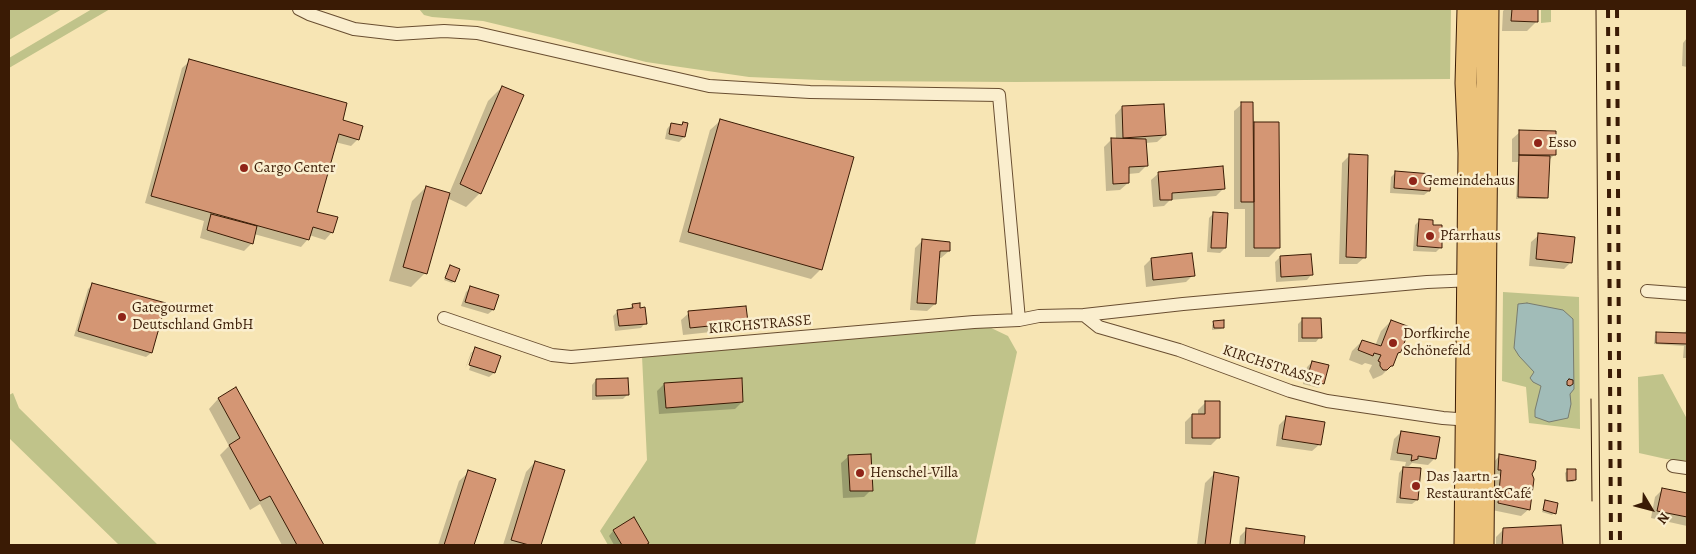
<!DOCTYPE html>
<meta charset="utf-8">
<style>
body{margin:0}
#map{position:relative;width:1696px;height:554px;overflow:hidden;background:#f7e5b4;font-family:Alegreya,serif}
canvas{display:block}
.frame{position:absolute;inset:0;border:10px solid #3a1b05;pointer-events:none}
.north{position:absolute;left:1626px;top:484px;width:50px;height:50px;-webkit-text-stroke:4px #faeece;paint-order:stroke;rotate:127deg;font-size:14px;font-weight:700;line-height:20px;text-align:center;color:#3a1b05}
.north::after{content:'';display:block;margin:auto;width:18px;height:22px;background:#3a1b05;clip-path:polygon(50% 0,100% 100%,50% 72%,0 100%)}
</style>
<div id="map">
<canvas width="1696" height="554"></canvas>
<div class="frame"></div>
<div class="north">N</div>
</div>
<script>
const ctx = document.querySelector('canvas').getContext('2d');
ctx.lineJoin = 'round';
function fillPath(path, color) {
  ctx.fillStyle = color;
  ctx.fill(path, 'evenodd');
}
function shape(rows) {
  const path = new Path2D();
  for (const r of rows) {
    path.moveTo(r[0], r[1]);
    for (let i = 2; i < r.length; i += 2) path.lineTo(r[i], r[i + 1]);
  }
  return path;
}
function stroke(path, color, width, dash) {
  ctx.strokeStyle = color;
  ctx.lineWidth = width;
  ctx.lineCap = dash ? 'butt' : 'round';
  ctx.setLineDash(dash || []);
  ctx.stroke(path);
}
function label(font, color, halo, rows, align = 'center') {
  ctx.font = font + ' Alegreya,serif';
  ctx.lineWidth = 5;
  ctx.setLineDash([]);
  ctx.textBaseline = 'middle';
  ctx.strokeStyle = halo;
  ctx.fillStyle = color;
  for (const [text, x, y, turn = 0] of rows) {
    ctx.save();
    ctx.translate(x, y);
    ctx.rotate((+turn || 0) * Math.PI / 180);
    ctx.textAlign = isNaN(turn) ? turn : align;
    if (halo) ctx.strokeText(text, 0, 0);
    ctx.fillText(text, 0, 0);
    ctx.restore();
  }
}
const green = shape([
 [9,9,62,9,9,40],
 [92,9,110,9,9,68,9,58],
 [419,9,1451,9,1450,79,1016,82,843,81,749,77,646,62,554,38,483,21,432,17,424,15],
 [1541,9,1551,9,1551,22,1541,23],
 [1503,292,1579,297,1580,429,1529,423,1526,387,1502,381],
 [987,326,1008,336,1017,352,975,545,608,545,600,531,647,460,642,356],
 [1663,374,1687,419,1687,461,1666,459,1639,453,1638,377],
 [13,393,19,408,158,545,119,545,9,438,9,395]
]);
const water = shape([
 [1527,303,1563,310,1573,319,1574,389,1570,394,1571,404,1568,418,1549,422,1535,417,1535,410,1541,386,1533,382,1530,378,1534,372,1519,356,1514,348,1518,304,1527,303]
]);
const shadow = shape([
 [1505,9,1536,9,1537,21,1527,31,1502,31,1503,11],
 [1687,38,1687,67,1682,66,1683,43],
 [190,61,341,121,358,139,351,146,335,142,315,213,332,232,325,240,309,235,308,239,301,247,254,234,252,243,244,251,200,238,204,221,145,203,182,68],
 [502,87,480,193,466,207,447,198,425,273,411,287,389,281,412,201,426,187,449,194,488,101],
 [1242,104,1252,126,1255,124,1278,248,1269,257,1245,257,1245,209,1234,209,1234,111],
 [1122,107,1165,135,1157,142,1145,143,1146,166,1139,173,1128,174,1128,183,1120,190,1106,191,1104,147,1112,139,1116,139,1115,115],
 [720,121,821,269,811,279,679,242,710,130],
 [671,124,681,126,683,124,684,137,679,142,665,139,667,129],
 [1520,132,1554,155,1548,161,1547,197,1545,199,1516,199,1518,162,1512,162,1512,139],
 [1349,156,1365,257,1357,264,1339,264,1342,163],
 [1396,172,1429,191,1424,195,1390,193,1391,177],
 [1159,173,1223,189,1216,196,1170,200,1164,206,1153,207,1151,180],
 [1213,214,1225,248,1220,253,1207,252,1209,218],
 [1420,220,1440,248,1436,252,1413,251,1415,225],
 [1539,235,1571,262,1564,269,1529,266,1531,242],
 [922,241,949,251,941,258,939,258,935,304,927,311,910,310,915,248],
 [1280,257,1311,275,1307,280,1276,282,1275,262],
 [1151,259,1193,275,1186,282,1146,287,1144,266],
 [450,266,454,281,452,283,444,280],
 [93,284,151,353,146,357,74,336,88,289],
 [471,287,493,310,488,314,461,306,466,292],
 [633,305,645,323,641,328,615,331,613,316,618,311,628,310],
 [689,313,746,322,739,329,683,335,681,320],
 [1303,319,1320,337,1316,342,1298,342,1298,324],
 [1391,321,1400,352,1395,356,1392,365,1382,375,1373,379,1369,371,1372,365,1365,363,1362,365,1349,360,1352,351,1362,341,1375,346,1381,331],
 [1214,323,1223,327,1221,329,1212,330,1212,325],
 [1687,330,1687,358,1683,358,1684,346,1654,344,1655,335,1657,333,1684,333],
 [476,349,494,373,489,377,469,370,475,353,472,353,465,369,471,353],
 [1312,362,1323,383,1319,388,1303,384,1307,367],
 [596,380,627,395,623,399,592,400,592,385],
 [664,384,742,402,735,409,659,414,657,391],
 [235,389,322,545,282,545,260,504,250,510,220,455,229,446,209,409,218,399],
 [1206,402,1219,437,1211,445,1185,444,1185,422,1192,415,1198,415,1198,410],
 [1286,418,1320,444,1312,451,1276,446,1279,425],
 [1401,432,1435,458,1428,465,1412,463,1409,466,1405,466,1406,462,1390,460,1394,439],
 [1500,455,1530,474,1529,509,1521,516,1492,510,1494,478,1491,477,1493,463],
 [849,456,871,490,864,497,843,498,841,463],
 [535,462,563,470,540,545,503,545,526,472],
 [1403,468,1417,500,1412,504,1396,503,1399,473],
 [1567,471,1575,480,1573,482,1566,482,1565,473],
 [469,472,494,480,473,545,438,545,459,481],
 [1214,474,1237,478,1229,545,1197,545,1205,483],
 [1663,489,1687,494,1687,526,1651,518,1655,497],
 [1546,501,1554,513,1552,515,1542,512,1544,503],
 [633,519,648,543,645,545,614,545,609,536,613,531],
 [1560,526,1561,545,1496,545,1496,537,1504,529],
 [1247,529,1304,537,1303,545,1239,545,1240,536]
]);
const building = shape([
 [1512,9,1538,9,1538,22,1511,21,1512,9],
 [189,59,347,103,343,120,363,126,359,140,339,134,317,212,338,217,333,233,313,227,309,240,151,196,189,59],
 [502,86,524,95,481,194,460,184,502,86],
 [1241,102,1253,102,1254,202,1241,202,1241,102],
 [1164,104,1166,135,1123,138,1122,106,1164,104],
 [720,119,854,157,822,270,688,232,720,119],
 [683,122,688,123,685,137,669,134,671,123,682,125,683,122],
 [1254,122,1279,122,1280,248,1254,248,1254,122],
 [1519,130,1556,131,1556,155,1519,155,1519,130],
 [1111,138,1146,139,1148,166,1129,167,1129,183,1113,184,1111,138],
 [1349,154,1368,155,1366,258,1346,257,1349,154],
 [1519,155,1550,156,1548,198,1518,197,1519,155],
 [1223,166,1225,189,1172,193,1172,200,1160,200,1158,172,1223,166],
 [1395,171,1432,174,1430,191,1394,188,1395,171],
 [426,186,450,193,427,274,403,267,426,186],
 [1213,212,1228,213,1226,248,1211,248,1213,212],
 [211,214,257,226,253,244,207,230,211,214],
 [1419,219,1433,220,1433,225,1442,225,1442,248,1417,246,1419,219],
 [1538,233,1575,237,1572,263,1536,259,1538,233],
 [922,239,950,242,950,251,940,251,936,304,917,303,922,239],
 [1192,253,1195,276,1153,280,1151,258,1192,253],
 [1311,254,1313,275,1281,277,1280,256,1311,254],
 [450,265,460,269,455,282,445,278,450,265],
 [92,283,166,303,152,353,78,331,92,283],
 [470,286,499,295,494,310,465,302,470,286],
 [640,303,640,308,645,307,647,324,619,326,617,310,633,308,632,304,640,303],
 [746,306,748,322,690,328,688,311,746,306],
 [1302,318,1321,318,1322,338,1302,338,1302,318],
 [1224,320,1224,328,1214,328,1213,321,1224,320],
 [1391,320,1410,327,1401,352,1398,353,1393,366,1391,366,1387,370,1383,370,1380,366,1380,362,1378,361,1381,355,1374,353,1373,356,1358,350,1362,340,1381,346,1391,320],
 [1656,332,1687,333,1687,344,1656,343,1656,332],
 [475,347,501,356,495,373,469,365,475,347],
 [1312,361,1329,365,1324,384,1307,379,1312,361],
 [628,378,629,395,596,396,596,379,628,378],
 [742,378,743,402,666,408,664,383,742,378],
 [1569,379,1573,380,1573,384,1570,386,1567,385,1567,381,1569,379],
 [236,387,324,545,297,545,270,496,260,501,229,445,240,438,218,398,236,387],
 [1205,401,1220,401,1220,438,1192,438,1192,414,1205,414,1205,401],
 [1286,416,1325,422,1321,445,1282,439,1286,416],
 [1401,431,1440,437,1436,459,1418,456,1418,459,1411,461,1412,455,1397,453,1401,431],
 [871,454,873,491,850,491,848,455,871,454],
 [1499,454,1536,461,1535,469,1532,474,1534,479,1530,510,1498,503,1501,470,1498,470,1499,454],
 [535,461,565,470,541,545,529,545,511,540,535,461],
 [1403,467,1421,468,1418,500,1400,498,1403,467],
 [1567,469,1576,469,1576,480,1567,481,1567,469],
 [468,470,496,479,474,545,444,545,468,470],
 [1214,472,1239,477,1230,545,1205,545,1214,472],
 [1662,488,1687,493,1687,517,1657,511,1662,488],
 [1545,500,1558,503,1556,514,1543,510,1545,500],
 [634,517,649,543,646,545,622,545,613,530,634,517],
 [1561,525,1563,545,1502,545,1503,528,1561,525],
 [1246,528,1305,536,1304,545,1245,545,1246,528]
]);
const minor = shape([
 [299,9,309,14,354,29,397,34,444,31,477,33,709,86,810,92,999,95,1019,320],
 [1647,291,1687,294],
 [1084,315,1099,327,1179,350,1290,391,1327,401,1443,418,1457,419,1471,413],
 [444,318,552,355,571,357,974,322,1019,320,1039,316,1084,315,1183,304,1427,282,1474,280],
 [1673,466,1687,468]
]);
const primary = shape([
 [1465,545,1469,153,1466,83,1468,9],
 [1483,545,1488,9]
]);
const tram = shape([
 [1596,9,1600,545],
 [1591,399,1592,501]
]);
const rail = shape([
 [1608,9,1611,545],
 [1617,9,1620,545]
]);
const markers = [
 [1538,143,5,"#8f2418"],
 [244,168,5,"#8f2418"],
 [1413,181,5,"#8f2418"],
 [1430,236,5,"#8f2418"],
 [122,317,5,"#8f2418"],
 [1393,343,5,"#8f2418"],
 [860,473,5,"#8f2418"],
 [1416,486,5,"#8f2418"]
];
const poiNames = [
 ["Esso",1548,143],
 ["Cargo Center",254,168],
 ["Gemeindehaus",1423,181],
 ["Pfarrhaus",1440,236],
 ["Gategourmet",132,308],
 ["Deutschland GmbH",132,325],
 ["Dorfkirche",1403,334],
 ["Schönefeld",1403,351],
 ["Henschel-Villa",870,473],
 ["Das Jaartn -",1426,477],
 ["Restaurant&Café",1426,494]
];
const streetNames = [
 ["KIRCHSTRASSE",760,325,-5],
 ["KIRCHSTRASSE",1272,366,18]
];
fillPath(green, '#c0c38a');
fillPath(water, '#a1bcb8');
stroke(water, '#787c70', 1);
fillPath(shadow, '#0003');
fillPath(building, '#d49674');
stroke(building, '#3a1b05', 1);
stroke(minor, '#694e31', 14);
stroke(primary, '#3a1b05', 23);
stroke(minor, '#faeece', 12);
stroke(primary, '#ecc27a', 21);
stroke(tram, '#3a1b05', 1);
stroke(rail, '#3a1b05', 4, [9, 9]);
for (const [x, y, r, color] of markers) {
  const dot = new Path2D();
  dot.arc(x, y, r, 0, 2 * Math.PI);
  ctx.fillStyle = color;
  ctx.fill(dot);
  stroke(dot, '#faeece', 2);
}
label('15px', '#3a1b05', '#faeece', poiNames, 'left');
label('15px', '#3a1b05', '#faeece', streetNames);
</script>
